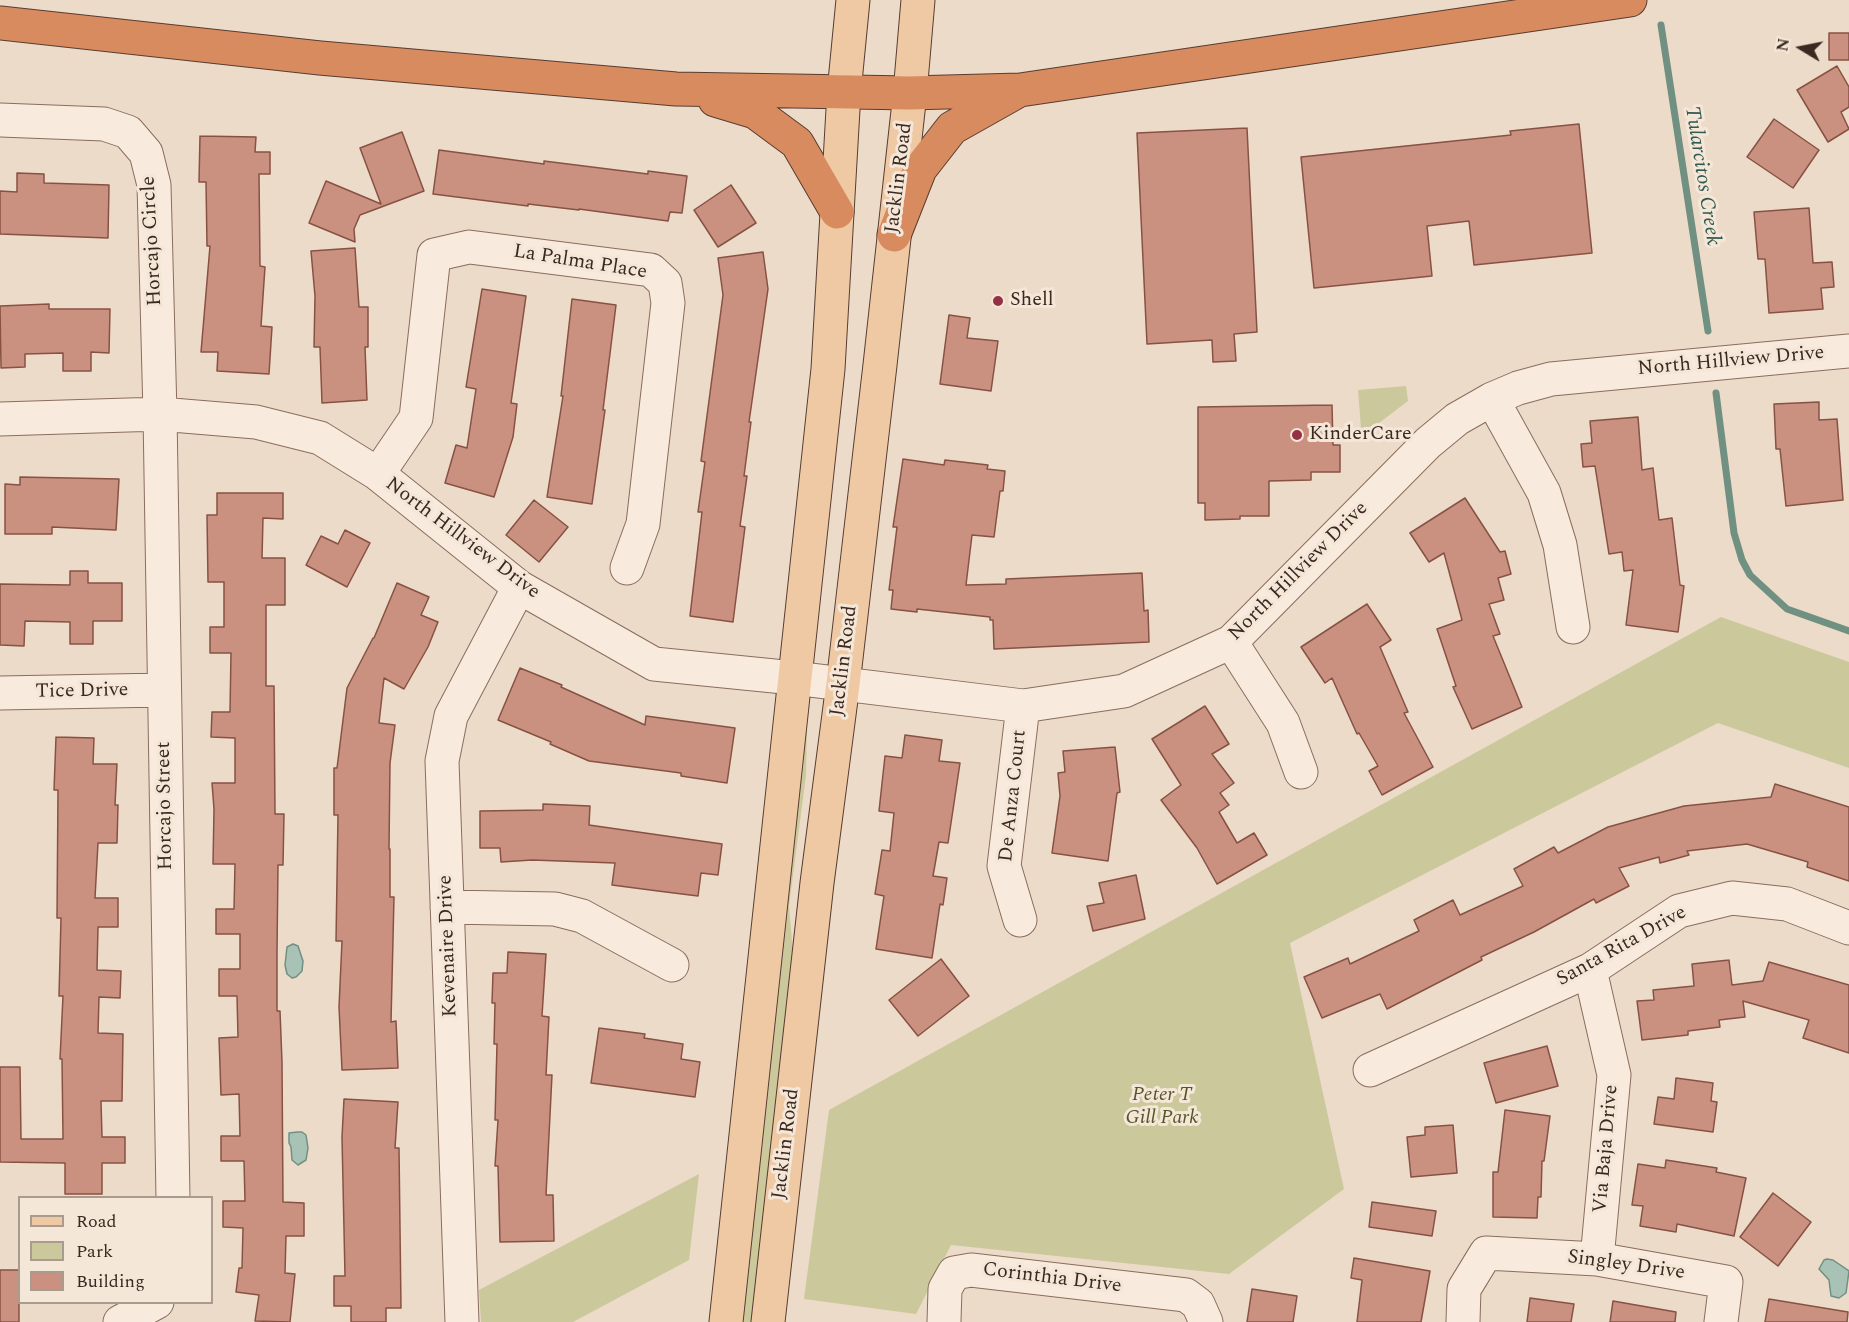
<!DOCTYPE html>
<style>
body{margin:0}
#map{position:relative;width:1849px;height:1322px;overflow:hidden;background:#eddbc9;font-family:Spectral,serif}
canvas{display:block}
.legend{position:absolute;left:18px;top:1196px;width:195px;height:108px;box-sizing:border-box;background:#f5e7d8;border:2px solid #aa9b8f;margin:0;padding:8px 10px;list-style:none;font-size:18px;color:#3a2821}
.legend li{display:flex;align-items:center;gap:12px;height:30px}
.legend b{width:30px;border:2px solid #aa9b8f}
.north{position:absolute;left:1771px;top:18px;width:60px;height:60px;-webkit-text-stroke:4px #f5e7d8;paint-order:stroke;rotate:280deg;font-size:16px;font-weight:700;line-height:24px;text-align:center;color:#3a2821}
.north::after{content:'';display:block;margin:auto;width:21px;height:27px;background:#3a2821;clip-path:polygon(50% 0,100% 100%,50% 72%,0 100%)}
</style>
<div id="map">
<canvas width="1849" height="1322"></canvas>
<ul class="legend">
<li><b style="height:8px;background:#eec9a3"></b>Road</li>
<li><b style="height:16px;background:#cbc89c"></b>Park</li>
<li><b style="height:16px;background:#ca9180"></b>Building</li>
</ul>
<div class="north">N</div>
</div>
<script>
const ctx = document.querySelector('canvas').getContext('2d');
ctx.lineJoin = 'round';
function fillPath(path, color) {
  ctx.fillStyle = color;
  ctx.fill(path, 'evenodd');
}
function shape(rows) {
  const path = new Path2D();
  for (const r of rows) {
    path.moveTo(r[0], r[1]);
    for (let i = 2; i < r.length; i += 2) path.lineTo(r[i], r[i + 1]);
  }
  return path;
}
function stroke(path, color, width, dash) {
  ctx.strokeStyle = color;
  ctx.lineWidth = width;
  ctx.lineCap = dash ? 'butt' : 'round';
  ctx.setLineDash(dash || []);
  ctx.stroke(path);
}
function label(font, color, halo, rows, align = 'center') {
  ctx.font = font + ' Spectral,serif';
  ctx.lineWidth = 6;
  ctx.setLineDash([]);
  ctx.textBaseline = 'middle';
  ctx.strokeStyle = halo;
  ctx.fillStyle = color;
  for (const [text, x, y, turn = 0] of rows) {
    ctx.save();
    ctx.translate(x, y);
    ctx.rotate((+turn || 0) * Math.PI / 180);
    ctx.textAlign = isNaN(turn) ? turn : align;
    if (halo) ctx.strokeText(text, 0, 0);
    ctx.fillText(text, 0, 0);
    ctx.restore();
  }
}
const green = shape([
 [1406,386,1408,401,1375,426,1361,428,1358,390],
 [1721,617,1849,662,1849,768,1718,723,1290,943,1344,1189,1229,1274,951,1245,916,1314,804,1299,829,1110],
 [802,719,807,724,806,775,789,906,793,953,756,1322,739,1322],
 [699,1174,689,1260,573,1322,481,1322,479,1290]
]);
const water = shape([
 [293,944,298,946,303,961,302,971,296,977,292,978,287,974,285,965,287,947,293,944],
 [297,1132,302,1132,306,1135,308,1148,306,1160,298,1165,292,1160,291,1147,289,1143,289,1133,297,1132],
 [1827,1259,1833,1260,1849,1271,1846,1293,1839,1298,1831,1296,1829,1280,1819,1269,1824,1260,1827,1259]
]);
const stream = shape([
 [1661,25,1708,331],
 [1716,393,1734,533,1742,560,1750,575,1787,609,1849,631]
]);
const building = shape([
 [1829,33,1849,33,1849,60,1829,60,1829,33],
 [1837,66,1849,87,1849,107,1841,112,1849,129,1828,142,1797,90,1837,66],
 [1774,119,1819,150,1793,188,1747,157,1774,119],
 [1579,124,1592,253,1474,265,1469,221,1427,226,1432,276,1314,288,1301,157,1511,135,1510,131,1579,124],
 [1247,128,1257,332,1234,334,1236,361,1213,362,1212,340,1147,344,1137,133,1247,128],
 [402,132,424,191,360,215,354,229,355,242,309,223,326,181,381,204,360,148,402,132],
 [200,136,256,137,255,152,270,152,270,174,259,174,260,266,265,267,261,326,272,327,269,374,217,371,218,352,201,352,210,246,207,246,206,182,199,182,200,136],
 [439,150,544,164,544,161,648,174,648,171,687,176,682,213,670,212,668,221,579,209,579,210,528,204,528,206,433,194,439,150],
 [17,173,44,174,44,183,109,185,108,238,0,234,0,191,17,192,17,173],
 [731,185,756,223,718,247,694,210,731,185],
 [1809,208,1813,263,1832,262,1834,287,1821,288,1823,309,1769,313,1765,259,1758,259,1754,212,1809,208],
 [355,248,359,307,368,307,368,347,365,347,367,400,322,403,320,347,314,347,315,296,311,251,355,248],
 [763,252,768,289,749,422,751,422,744,476,747,476,740,526,745,527,733,622,690,616,702,512,698,512,705,462,701,461,723,295,718,258,763,252],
 [482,289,526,296,511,403,517,404,513,437,494,497,445,483,456,445,467,448,476,389,466,387,482,289],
 [572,299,616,305,603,410,605,410,592,504,547,497,563,396,561,396,572,299],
 [49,304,49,309,110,309,109,353,91,352,91,371,63,371,63,353,25,354,25,367,1,368,0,306,49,304],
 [949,315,970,318,967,338,998,341,991,391,940,384,949,315],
 [1819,402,1819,420,1837,419,1843,500,1786,506,1780,449,1776,449,1774,404,1819,402],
 [1332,405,1333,445,1340,445,1340,472,1311,472,1311,480,1269,481,1269,516,1240,516,1240,519,1205,520,1205,503,1198,503,1198,407,1332,405],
 [1638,417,1642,470,1653,468,1659,520,1672,518,1680,585,1684,586,1678,632,1626,625,1633,570,1624,571,1622,552,1609,554,1595,466,1583,467,1581,444,1592,443,1590,421,1638,417],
 [903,459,944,465,945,460,988,465,987,469,1005,471,1003,491,1000,491,994,537,972,535,966,585,1006,584,1006,579,1142,573,1144,611,1148,610,1149,642,994,649,993,620,990,620,990,617,917,609,917,612,891,609,893,590,889,590,897,527,893,527,903,459],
 [20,477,119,479,116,530,52,527,52,534,5,534,5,484,20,485,20,477],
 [217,493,283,493,283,519,263,518,262,558,285,558,285,605,266,605,266,686,274,686,275,814,284,814,283,865,278,865,277,952,277,1011,280,1011,282,1062,283,1202,304,1203,304,1236,286,1236,285,1273,295,1274,290,1322,255,1321,259,1295,236,1292,239,1268,242,1268,243,1228,223,1227,223,1201,245,1201,244,1161,221,1161,221,1136,240,1136,239,1094,221,1095,219,1038,238,1037,237,996,219,996,219,969,240,969,240,934,216,934,216,909,234,909,235,864,213,864,214,809,212,783,235,783,235,738,211,737,212,712,230,712,231,653,210,653,210,627,224,627,224,582,208,582,207,515,217,515,217,493],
 [1465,498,1500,552,1505,551,1511,574,1498,578,1504,600,1489,604,1500,634,1493,636,1522,707,1472,729,1453,687,1456,686,1437,629,1462,620,1444,553,1429,562,1410,533,1465,498],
 [534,500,568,527,539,562,506,535,534,500],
 [345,530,370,543,347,587,306,565,321,536,338,544,345,530],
 [70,571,88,571,88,583,122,583,122,621,93,621,93,644,70,644,70,622,25,621,24,646,0,645,0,584,70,585,70,571],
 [397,583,429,597,421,615,438,622,428,647,404,689,384,678,379,723,395,725,390,763,389,849,390,849,390,897,394,897,391,1022,396,1021,398,1068,342,1070,339,1007,342,941,336,941,338,815,334,815,334,768,337,768,347,688,373,638,374,638,397,583],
 [1367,604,1391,640,1380,647,1408,712,1404,713,1433,767,1382,795,1369,771,1378,766,1359,733,1357,734,1332,678,1325,683,1301,647,1367,604],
 [520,668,562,685,561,687,645,725,646,716,735,728,727,783,681,776,681,773,589,761,550,744,551,742,498,720,520,668],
 [1205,706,1229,744,1212,754,1234,783,1220,793,1229,805,1219,812,1237,843,1254,833,1267,855,1217,884,1197,848,1161,800,1181,785,1152,739,1205,706],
 [905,735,942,740,939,761,960,763,948,843,939,842,933,876,947,878,943,905,940,904,932,958,876,949,884,896,875,894,882,850,890,851,894,813,879,811,885,756,902,758,905,735],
 [56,737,94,738,93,764,117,764,115,805,118,805,117,843,98,843,95,898,118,898,118,927,98,927,97,970,121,971,120,998,99,997,98,1033,123,1034,122,1101,101,1101,102,1137,125,1137,125,1163,102,1163,102,1194,65,1194,65,1163,0,1162,0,1067,20,1067,21,1139,63,1139,62,1059,60,1059,63,996,59,996,61,918,57,918,58,790,54,790,56,737],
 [1115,747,1120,792,1117,793,1108,861,1052,853,1060,796,1058,773,1065,772,1063,751,1115,747],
 [1775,784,1849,807,1849,881,1807,867,1808,862,1747,844,1687,851,1689,855,1660,863,1659,857,1619,868,1629,886,1596,903,1594,899,1534,932,1481,957,1482,960,1387,1009,1380,994,1322,1018,1304,977,1348,958,1350,964,1419,931,1414,920,1453,900,1460,915,1523,886,1514,869,1554,847,1558,853,1608,827,1684,806,1771,797,1775,784],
 [543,804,590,806,589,825,722,844,718,875,701,873,698,896,658,891,612,885,615,863,532,860,501,862,500,848,480,848,480,811,543,810,543,804],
 [1136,875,1145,919,1093,931,1087,906,1104,903,1099,883,1136,875],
 [508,952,546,954,542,1016,549,1017,546,1075,552,1075,546,1195,553,1195,554,1241,500,1242,498,1166,495,1166,498,1120,495,1120,497,1044,494,1044,495,1003,492,1003,493,973,507,973,508,952],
 [941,959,969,996,918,1036,889,1000,941,959],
 [1729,960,1732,985,1763,981,1769,962,1849,985,1849,1053,1803,1038,1809,1020,1743,1001,1745,1017,1719,1020,1720,1027,1688,1031,1688,1035,1642,1040,1637,1001,1654,1000,1653,990,1694,986,1692,964,1729,960],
 [599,1028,645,1034,644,1038,683,1044,681,1059,700,1062,695,1097,591,1083,599,1028],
 [1547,1046,1558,1086,1496,1103,1484,1063,1547,1046],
 [1676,1078,1713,1083,1711,1101,1717,1102,1713,1132,1654,1124,1658,1097,1674,1099,1676,1078],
 [344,1099,398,1102,395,1148,399,1148,401,1308,386,1308,386,1322,351,1322,351,1306,334,1306,334,1276,345,1276,342,1137,344,1099],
 [1505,1110,1550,1116,1544,1161,1542,1161,1541,1197,1538,1197,1537,1218,1493,1217,1493,1172,1498,1172,1505,1110],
 [1453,1125,1457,1173,1411,1177,1407,1137,1425,1135,1425,1127,1453,1125],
 [1666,1160,1717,1168,1716,1172,1746,1178,1734,1236,1677,1224,1676,1232,1640,1226,1643,1206,1632,1205,1638,1164,1665,1168,1666,1160],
 [1773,1193,1811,1222,1778,1266,1740,1237,1773,1193],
 [1372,1202,1436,1211,1432,1236,1369,1227,1372,1202],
 [1354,1258,1430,1271,1421,1322,1357,1322,1362,1280,1351,1278,1354,1258],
 [0,1270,19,1270,19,1322,0,1322,0,1270],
 [1252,1289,1297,1296,1293,1322,1247,1322,1252,1289],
 [1530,1298,1574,1304,1571,1322,1527,1322,1530,1298],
 [1769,1299,1848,1312,1847,1322,1765,1322,1769,1299],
 [1613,1301,1676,1312,1675,1322,1610,1322,1613,1301]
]);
const minor = shape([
 [0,120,104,124,128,132,146,153,154,185,160,414,173,1198],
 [1492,399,1544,493,1560,545,1573,627],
 [0,419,160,414,256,422,320,438,378,474,519,587,654,664,794,678,1023,706,1124,691,1231,642,1428,443,1457,419,1492,399,1518,388,1551,379,1849,351],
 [378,474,416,418,434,255,469,247,651,270,665,283,668,303,643,524,627,568],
 [1231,642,1283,723,1301,772],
 [0,693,164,690],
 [447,907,555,909,582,916,672,965],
 [1020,920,1004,866,1023,706],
 [1590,970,1614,1075,1597,1259],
 [1370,1070,1590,970,1679,911,1732,898,1787,904,1849,928],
 [120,1322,157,1302],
 [462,1322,442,761,451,716,519,587],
 [944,1322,945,1289,954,1273,971,1270,1186,1295,1198,1304,1206,1322],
 [1463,1322,1464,1289,1486,1253,1597,1259,1726,1282,1721,1322]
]);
const major = shape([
 [726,1322,828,369,844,92,853,0],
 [768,1322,817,883,843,684,880,365,910,93,918,0]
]);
const highway = shape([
 [0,23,320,58,676,89,910,93,1020,90,1630,0],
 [715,100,755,112,797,143,837,212],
 [894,235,920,169,952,128,1016,92]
]);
const markers = [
 [998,301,6,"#963044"],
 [1297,435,6,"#963044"]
];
const streetNames = [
 ["Jacklin Road",900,178,-83],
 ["Horcajo Circle",153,241,-93],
 ["La Palma Place",580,263,9],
 ["North Hillview Drive",1731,362,-5],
 ["North Hillview Drive",462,539,37],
 ["North Hillview Drive",1299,572,-45],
 ["Jacklin Road",845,661,-83],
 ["Tice Drive",82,692,-1],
 ["De Anza Court",1014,796,-84],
 ["Horcajo Street",166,806,-91],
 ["Kevenaire Drive",449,946,-92],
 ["Santa Rita Drive",1622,947,-29],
 ["Jacklin Road",787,1144,-83],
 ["Via Baja Drive",1607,1149,-85],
 ["Singley Drive",1626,1266,8],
 ["Corinthia Drive",1052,1279,7]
];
const poiNames = [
 ["Shell",1010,301],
 ["KinderCare",1309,435]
];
const parkNames = [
 ["Peter T",1162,1096],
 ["Gill Park",1162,1119]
];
const waterNames = [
 ["Tularcitos Creek",1701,176,81]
];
fillPath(green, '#cbc89c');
fillPath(water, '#a9c2b6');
stroke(water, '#709082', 1.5);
stroke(stream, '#709082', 7);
fillPath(building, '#ca9180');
stroke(building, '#875244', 1.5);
stroke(minor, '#896d5e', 35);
stroke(major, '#573c32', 35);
stroke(highway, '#573c32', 35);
stroke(minor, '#f8eadc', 33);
stroke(major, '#eec9a3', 33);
stroke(highway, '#d88b5e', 33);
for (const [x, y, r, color] of markers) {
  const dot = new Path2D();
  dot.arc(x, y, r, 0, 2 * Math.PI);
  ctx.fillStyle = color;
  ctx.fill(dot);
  stroke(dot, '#f5e7d8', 2);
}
label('20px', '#3a2821', '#f5e7d8', streetNames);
label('20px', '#3a2821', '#f5e7d8', poiNames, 'left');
label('italic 20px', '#535628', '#f5e7d8', parkNames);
label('italic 21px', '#31594f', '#f5e7d8', waterNames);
</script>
